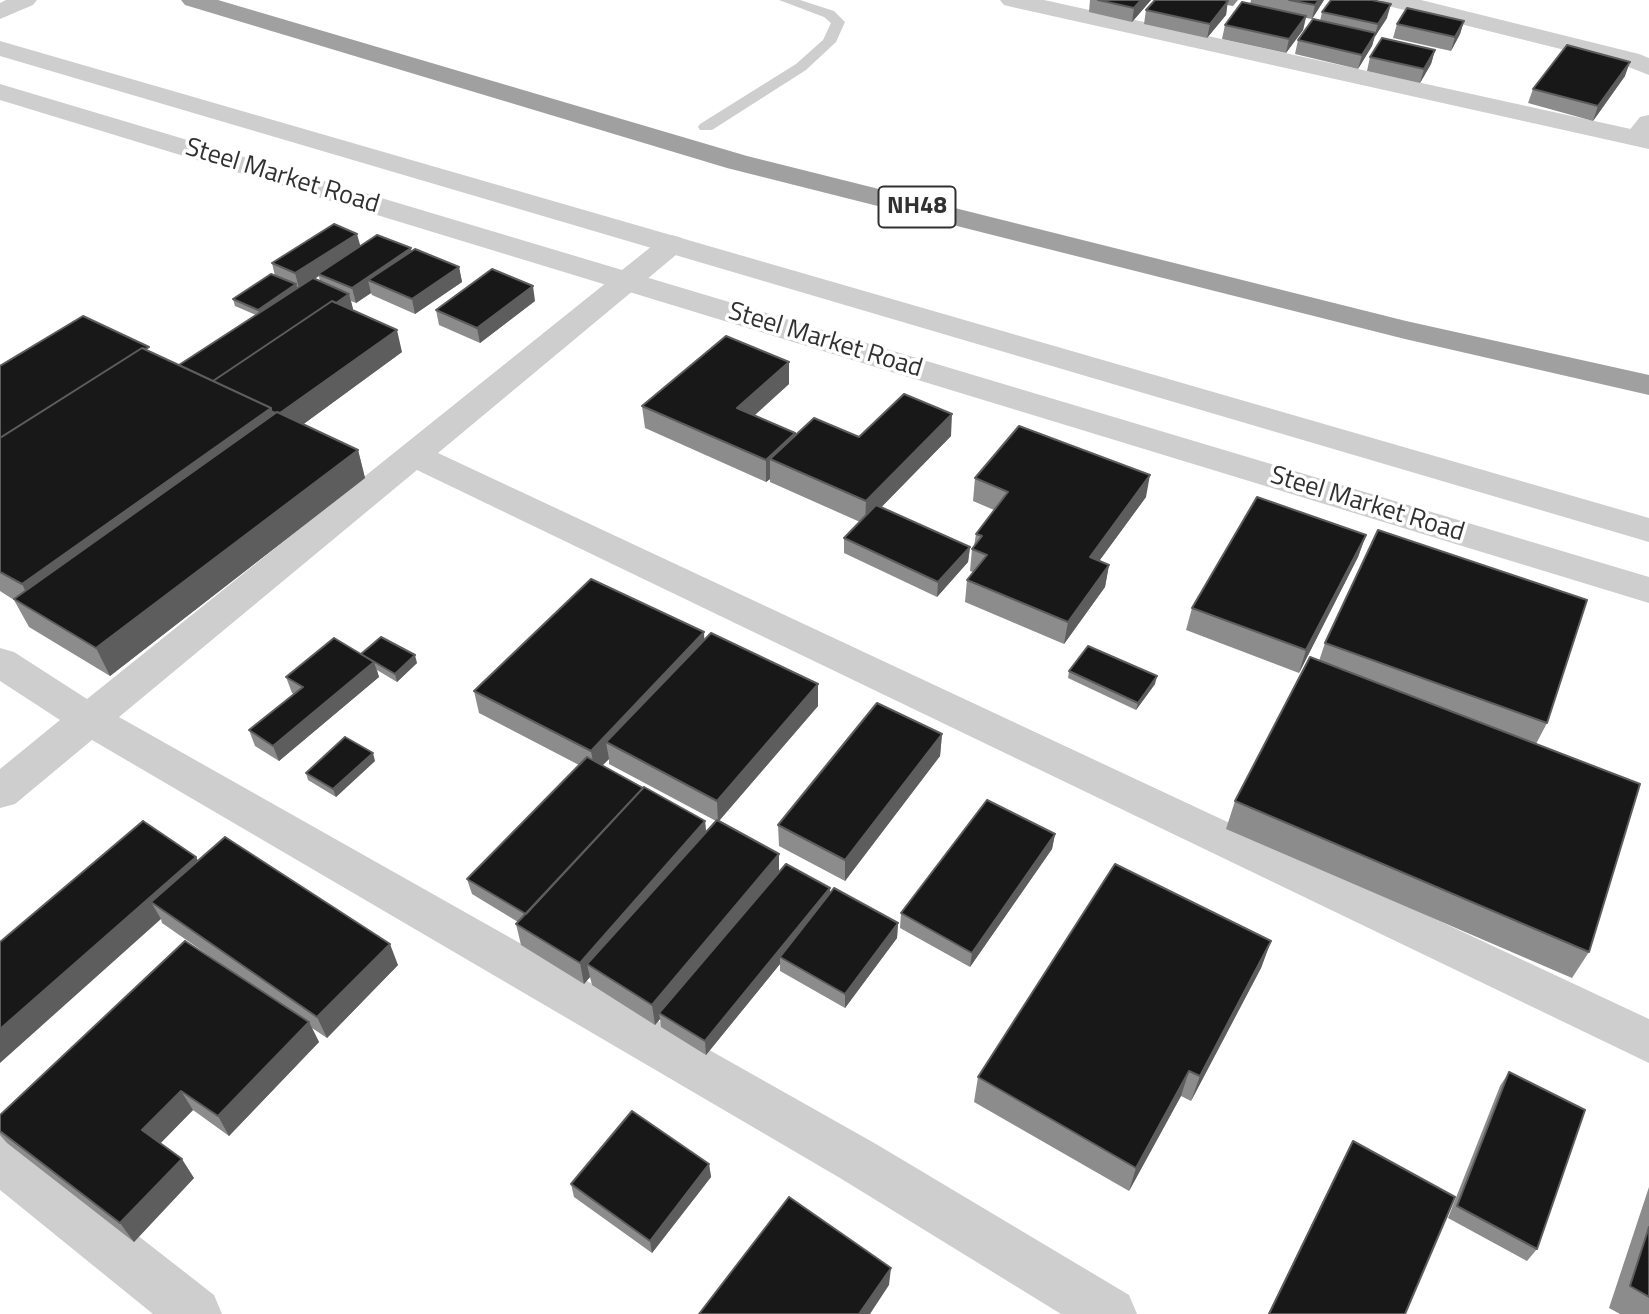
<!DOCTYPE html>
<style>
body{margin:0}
canvas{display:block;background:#fff}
</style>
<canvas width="1649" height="1314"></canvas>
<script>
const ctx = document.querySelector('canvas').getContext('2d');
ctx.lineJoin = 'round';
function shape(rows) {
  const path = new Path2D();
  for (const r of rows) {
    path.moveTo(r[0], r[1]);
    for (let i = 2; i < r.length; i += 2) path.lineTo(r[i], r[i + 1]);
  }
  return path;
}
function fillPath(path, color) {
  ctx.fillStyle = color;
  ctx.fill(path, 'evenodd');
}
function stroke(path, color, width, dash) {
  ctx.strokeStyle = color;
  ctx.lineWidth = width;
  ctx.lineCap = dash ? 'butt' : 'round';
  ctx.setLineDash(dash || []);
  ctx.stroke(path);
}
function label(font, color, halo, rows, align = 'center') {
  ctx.font = font + ' "Titillium Web",sans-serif';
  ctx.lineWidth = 7;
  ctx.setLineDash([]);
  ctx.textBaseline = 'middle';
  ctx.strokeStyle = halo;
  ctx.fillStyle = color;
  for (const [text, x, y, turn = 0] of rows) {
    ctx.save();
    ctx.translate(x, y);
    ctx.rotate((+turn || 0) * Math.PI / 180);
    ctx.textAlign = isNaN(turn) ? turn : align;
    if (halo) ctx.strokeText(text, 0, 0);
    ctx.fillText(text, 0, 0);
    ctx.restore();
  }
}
const service = shape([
 [779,0,800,0,834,11,845,22,836,42,806,70,712,130,700,130,698,127,700,124,796,64,823,40,831,23,824,17,779,0]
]);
const minor = shape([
 [6,0,37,0,33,5,0,19,0,3,6,0],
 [1380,0,1421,0,1639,54,1649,58,1649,75,1621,64,1384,5,1380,0],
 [1649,115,1649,140,1637,146,1628,144,1624,138,1628,132,1640,117,1649,115],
 [672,235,682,238,687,244,682,250,438,453,1649,1019,1649,1063,417,470,119,717,876,1144,1129,1295,1137,1314,1061,1314,840,1178,92,740,15,804,0,808,0,769,60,720,0,681,0,648,14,652,87,699,662,238,672,235],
 [0,1135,18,1142,214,1295,222,1314,153,1314,0,1190,0,1135]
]);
const tertiary = shape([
 [1000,0,1044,0,1649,133,1649,149,1012,7,1004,5,1000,0],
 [0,41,1649,518,1649,542,0,56,0,41],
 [0,84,1649,577,1649,603,0,100,0,84]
]);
const trunk = shape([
 [181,0,218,0,747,156,1406,321,1649,375,1649,395,1405,339,727,168,185,5,181,0]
]);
const wall = shape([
 [1090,0,1151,0,1132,22,1089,12],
 [1155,0,1238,0,1233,6,1227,5,1226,15,1207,38,1144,24,1146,10],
 [1251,0,1324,0,1312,19,1306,18,1303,30,1286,53,1222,39,1225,25,1250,4],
 [1322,12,1387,18,1374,38,1372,46,1358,69,1295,54,1298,40,1320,21],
 [1464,21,1460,34,1451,51,1393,38,1397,24],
 [1435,50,1431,64,1420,83,1367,71,1370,57],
 [1625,76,1593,121,1528,103,1533,89],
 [361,246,411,252,459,267,462,282,415,314,372,295,371,293,356,303,351,301,353,309,352,310,402,352,303,424,358,450,365,478,110,676,29,627,14,600,0,591,0,366,151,352,179,365,256,315,235,306,233,299,275,276,272,263],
 [319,276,320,282,314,279],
 [535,301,480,343,439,325,436,310],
 [789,384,754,416,795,433,795,436,859,437,951,436,881,507,970,547,968,562,937,597,844,553,844,538,860,522,770,482,770,479,766,482,645,428,642,406],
 [975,478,1146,497,1099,561,1109,565,1105,587,1064,644,965,602,967,580,973,572,970,571,972,549,974,546,976,534,994,510,973,501],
 [1366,535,1358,557,1299,673,1186,630,1192,608],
 [704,640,818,706,719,821,779,872,830,888,830,894,898,923,897,938,845,1008,780,971,780,964,706,1055,661,1027,660,1019,655,1025,592,985,590,977,584,984,521,945,516,924,518,922,472,894,467,879,579,765,479,713,474,691],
 [609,759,609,764,716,821,706,831,705,821,602,765],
 [1325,643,1547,723,1536,744,1589,952,1572,978,1226,829,1235,801,1319,661],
 [361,654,417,663,397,682,377,670,379,677,279,761,255,746,249,730,294,694,292,693,286,677],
 [1069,671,1155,684,1136,710,1068,678],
 [942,734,940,756,845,881,779,846,778,825],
 [375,761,336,797,308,780,306,773],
 [1055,834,1052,849,970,967,900,928,901,913],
 [196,857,198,861,398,965,327,1038,312,1028,319,1042,229,1136,193,1110,160,1143,194,1178,134,1242,7,1143,0,1135,0,1115,228,969,162,923,161,919,0,942],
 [1271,941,1261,968,1191,1101,1181,1096,1129,1191,974,1102,978,1077],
 [1509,1072,1537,1249,1527,1261,1448,1218,1500,1086],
 [1353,1141,1405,1314,1268,1314,1343,1160],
 [709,1164,711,1177,652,1253,574,1197,571,1184],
 [1649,1187,1649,1314,1620,1314,1609,1308]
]);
const shadedWall = shape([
 [1141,0,1151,0,1132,22,1134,8],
 [1319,0,1324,0,1312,19,1315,5],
 [1228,1,1226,15,1207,38,1210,24],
 [1391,4,1387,18,1374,38,1378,24],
 [1306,16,1303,30,1286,53,1289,39],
 [1464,21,1460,34,1451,51,1455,37],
 [1376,33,1372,46,1358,69,1362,55],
 [1435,50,1431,64,1420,83,1424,69],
 [1630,62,1625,76,1593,121,1598,106],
 [357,234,361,248,318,274,319,276,299,288,295,273],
 [411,248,414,263,368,280,371,293,356,303,352,288],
 [459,267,462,282,415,314,412,299],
 [296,284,299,292,261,318,258,310],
 [533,286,535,301,480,343,477,328],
 [349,294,353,309,231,392,215,385],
 [397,330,402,352,286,437,279,414],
 [789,362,789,384,738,430,737,408],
 [271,408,280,436,36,613,22,584],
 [952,414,951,436,865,524,866,501],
 [795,433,795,455,770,459,770,479,766,482,766,460],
 [358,450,365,478,110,676,96,648],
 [1150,475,1146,497,1086,579,1090,557],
 [1366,535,1358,557,1299,673,1306,650],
 [970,547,968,562,937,597,938,582],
 [1109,565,1105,587,1064,644,1068,622],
 [704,632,705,654,606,742,609,759,595,773,591,751],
 [415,655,417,663,397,682,395,674],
 [374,662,379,677,279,761,273,746],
 [1157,676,1155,684,1136,710,1138,703],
 [818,684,818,706,718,822,717,801],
 [942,734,940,756,845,881,845,860],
 [373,753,375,761,336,797,333,789],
 [705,821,707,843,587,964,590,977,584,984,580,963],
 [1055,834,1052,849,970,967,972,953],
 [779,854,779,876,659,1013,660,1019,655,1025,652,1005],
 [196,857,207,878,151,902,161,919,0,1063,0,1029],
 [830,888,830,903,780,957,780,964,706,1055,705,1041],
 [898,923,897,938,845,1008,845,994],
 [1271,941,1261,968,1191,1101,1200,1076],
 [390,944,398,965,327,1038,317,1017],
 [309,1022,319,1042,229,1136,218,1116],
 [1189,1071,1181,1096,1129,1191,1136,1168],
 [181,1091,193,1110,155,1149,142,1130],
 [182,1159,194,1178,134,1242,120,1223],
 [709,1164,711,1177,652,1253,650,1241],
 [891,1268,889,1285,870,1314,859,1314]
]);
const building = shape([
 [1098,0,1141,0,1134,8,1098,0],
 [1155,0,1224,0,1228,1,1210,24,1146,10,1155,0],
 [1289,0,1319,0,1315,5,1289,0],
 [1331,0,1372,0,1391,4,1378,24,1322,12,1331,0],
 [1242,2,1306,16,1289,39,1225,25,1242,2],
 [1407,8,1464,21,1455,37,1397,24,1407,8],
 [1313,19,1376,33,1362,55,1298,40,1313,19],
 [1382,38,1435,50,1424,69,1370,57,1382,38],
 [1567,45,1630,62,1598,106,1533,89,1567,45],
 [334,224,357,234,295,273,272,263,334,224],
 [377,235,411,248,352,288,318,274,377,235],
 [415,249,459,267,412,299,368,280,415,249],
 [492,269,533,286,477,328,436,310,492,269],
 [271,274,296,284,258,310,233,299,271,274],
 [313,278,349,294,336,303,332,301,213,381,179,365,313,278],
 [332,301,397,330,280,413,277,412,275,413,271,411,271,408,213,381,332,301],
 [83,316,149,347,146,349,142,348,0,438,0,366,83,316],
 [726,336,789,362,737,408,795,433,766,460,642,406,726,336],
 [142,348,271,408,22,584,0,572,0,438,142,348],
 [904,394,952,414,866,501,770,459,814,418,859,437,904,394],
 [277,412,358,450,96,648,14,599,277,412],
 [1019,426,1150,475,1090,557,1109,565,1068,622,967,580,987,555,972,549,982,536,976,534,1008,492,975,478,1019,426],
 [1257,497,1366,535,1306,650,1192,608,1257,497],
 [876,505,970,547,938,582,844,538,876,505],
 [1378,530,1587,600,1547,723,1325,643,1378,530],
 [591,579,704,632,591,751,474,691,591,579],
 [711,633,818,684,717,801,606,742,711,633],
 [381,637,415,655,395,674,361,654,381,637],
 [334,638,374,662,273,746,249,730,303,687,286,677,334,638],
 [1088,646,1157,676,1138,703,1069,671,1088,646],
 [1310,657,1640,784,1589,952,1235,801,1310,657],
 [877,703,942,734,845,860,778,825,877,703],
 [345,737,373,753,333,789,306,773,345,737],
 [587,757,643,788,526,914,467,879,587,757],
 [644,787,705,821,580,963,516,924,644,787],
 [987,800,1055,834,972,953,901,913,987,800],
 [717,820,779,854,652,1005,587,964,717,820],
 [143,821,196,857,0,1029,0,942,143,821],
 [225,837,390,944,317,1017,151,902,225,837],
 [786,864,830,888,705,1041,659,1013,786,864],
 [1115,864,1271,941,1200,1076,1189,1071,1136,1168,978,1077,1115,864],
 [834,888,898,923,845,994,780,957,834,888],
 [185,941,309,1022,218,1116,181,1091,142,1130,182,1159,120,1223,0,1131,0,1115,185,941],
 [1509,1072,1585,1110,1537,1249,1457,1206,1509,1072],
 [632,1111,709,1164,650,1241,571,1184,632,1111],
 [1353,1141,1455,1197,1405,1314,1269,1314,1353,1141],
 [789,1197,891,1268,859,1314,699,1314,789,1197],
 [1649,1227,1649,1297,1630,1286,1649,1227]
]);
const shields = [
 [917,207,77]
];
const shieldNames = [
 ["NH48",917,207]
];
const streetNames = [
 ["Steel Market Road",282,177,17],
 ["Steel Market Road",825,341,17],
 ["Steel Market Road",1367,505,17]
];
fillPath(service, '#cecece');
fillPath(minor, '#cecece');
fillPath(tertiary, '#cecece');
fillPath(trunk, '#a0a0a0');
fillPath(wall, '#8c8c8c');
fillPath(shadedWall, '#5d5d5d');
fillPath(building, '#181818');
stroke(building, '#5d5d5d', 2);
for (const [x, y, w] of shields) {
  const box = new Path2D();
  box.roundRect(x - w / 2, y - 20.5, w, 41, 5);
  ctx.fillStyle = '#fff';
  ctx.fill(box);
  stroke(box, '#313131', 2);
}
label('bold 24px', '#313131', null, shieldNames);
label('26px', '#313131', '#fff', streetNames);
</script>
